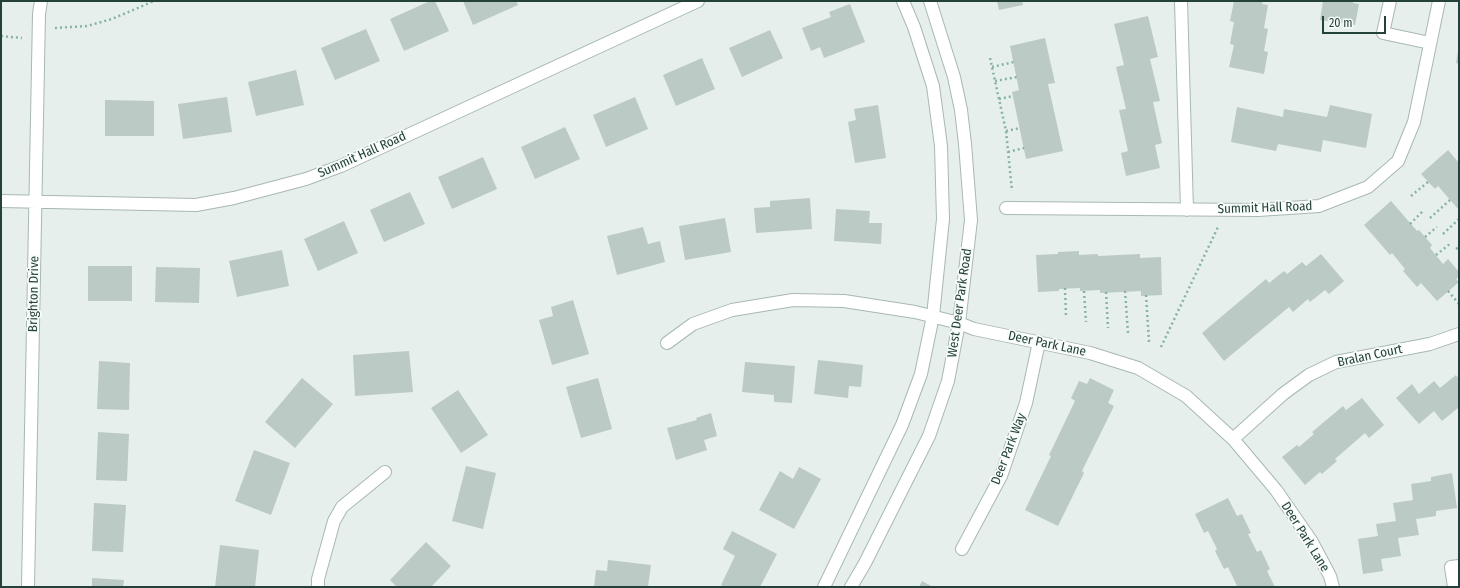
<!DOCTYPE html>
<style>
body{margin:0}
#map{position:relative;width:1460px;height:588px;overflow:hidden;background:#e6efeb;font-family:"Fira Sans Condensed",sans-serif}
canvas{display:block}
.frame{position:absolute;inset:0;border:2px solid #24423a;pointer-events:none}
.scale{position:absolute;left:1322px;top:16px;width:64px;height:18px;box-sizing:border-box;border:2px solid #24423a;border-top:0;padding-left:5px;font-size:12px;line-height:14px;white-space:nowrap;color:#24423a;-webkit-text-stroke:3px #f7fbf9;paint-order:stroke}
</style>
<div id="map">
<canvas width="1460" height="588"></canvas>
<div class="frame"></div>
<div class="scale">20 m</div>
</div>
<script>
const ctx = document.querySelector('canvas').getContext('2d');
ctx.lineJoin = 'round';
function fillPath(path, color) {
  ctx.fillStyle = color;
  ctx.fill(path, 'evenodd');
}
function shape(rows) {
  const path = new Path2D();
  for (const r of rows) {
    path.moveTo(r[0], r[1]);
    for (let i = 2; i < r.length; i += 2) path.lineTo(r[i], r[i + 1]);
  }
  return path;
}
function stroke(path, color, width, dash) {
  ctx.strokeStyle = color;
  ctx.lineWidth = width;
  ctx.lineCap = dash ? 'butt' : 'round';
  ctx.setLineDash(dash || []);
  ctx.stroke(path);
}
function label(font, color, halo, rows, align = 'center') {
  ctx.font = font + ' "Fira Sans Condensed",sans-serif';
  ctx.lineWidth = 3.5;
  ctx.setLineDash([]);
  ctx.textBaseline = 'middle';
  ctx.strokeStyle = halo;
  ctx.fillStyle = color;
  for (const [text, x, y, turn = 0] of rows) {
    ctx.save();
    ctx.translate(x, y);
    ctx.rotate((+turn || 0) * Math.PI / 180);
    ctx.textAlign = isNaN(turn) ? turn : align;
    if (halo) ctx.strokeText(text, 0, 0);
    ctx.fillText(text, 0, 0);
    ctx.restore();
  }
}
const building = shape([
 [430,1,435,1,449,31,404,51,390,19],
 [463,1,516,1,518,5,473,25],
 [997,1,1022,1,1023,5,999,10],
 [1234,1,1263,1,1262,4,1268,5,1264,28,1268,29,1264,51,1268,52,1264,74,1229,67,1234,45,1230,44,1234,22,1230,21],
 [1323,1,1353,1,1353,3,1359,4,1355,25,1320,20],
 [850,4,865,42,824,58,820,47,811,51,802,28,831,17,829,12],
 [1148,16,1158,57,1150,59,1160,101,1153,102,1162,143,1155,145,1160,168,1126,176,1121,153,1128,151,1119,110,1126,109,1116,67,1124,65,1114,24],
 [366,29,380,61,335,80,321,48],
 [770,30,783,58,742,77,729,48],
 [1045,38,1055,83,1048,84,1063,151,1026,159,1012,92,1019,90,1010,46],
 [1458,51,1459,51,1459,64,1456,63],
 [702,58,715,89,676,106,663,75],
 [296,70,304,105,256,116,248,82],
 [227,97,232,132,183,139,178,104],
 [635,97,648,129,606,147,593,115],
 [105,100,154,101,154,136,105,136],
 [878,105,886,158,855,163,848,122,856,120,854,109],
 [1330,105,1372,114,1366,148,1323,140,1321,152,1278,144,1276,151,1231,142,1237,107,1283,117,1284,109,1327,117],
 [565,127,580,159,535,179,521,147],
 [1448,150,1459,163,1459,210,1438,186,1435,189,1421,174],
 [483,157,497,189,452,209,438,177],
 [410,192,425,224,384,242,370,210],
 [810,198,812,229,756,233,754,208,770,207,770,201],
 [1391,201,1417,231,1419,230,1432,245,1430,248,1443,264,1448,259,1459,272,1459,276,1456,279,1459,282,1437,301,1421,283,1417,287,1403,271,1405,269,1392,253,1390,255,1364,225],
 [836,209,870,211,869,223,882,223,881,244,834,241],
 [725,218,731,252,685,260,679,226],
 [344,221,358,253,318,271,304,239],
 [643,227,648,244,660,241,665,262,617,275,607,236],
 [282,250,289,286,237,297,229,261],
 [1079,251,1079,255,1098,254,1098,256,1140,254,1140,258,1161,257,1162,295,1141,296,1141,291,1100,293,1100,290,1080,291,1080,288,1059,289,1059,291,1038,292,1036,255,1058,254,1058,252],
 [1321,254,1344,281,1329,294,1325,290,1310,302,1308,299,1293,312,1289,307,1224,361,1202,333,1266,279,1269,283,1284,271,1287,274,1302,262,1306,266],
 [88,266,132,266,132,301,88,301],
 [156,267,200,268,199,303,155,302],
 [573,300,589,354,552,365,539,320,553,316,551,307],
 [409,351,413,392,355,396,353,355],
 [818,360,863,365,861,387,849,386,848,398,814,394],
 [99,361,130,363,129,410,97,409],
 [745,362,795,366,792,403,774,402,774,395,742,392],
 [1456,375,1459,379,1459,410,1458,408,1442,421,1434,411,1419,424,1396,398,1412,384,1419,394,1434,381,1440,388],
 [302,378,333,404,295,448,265,422],
 [598,378,612,429,581,438,566,387],
 [1090,378,1114,390,1108,403,1114,406,1082,471,1084,473,1058,526,1025,510,1051,456,1049,455,1075,401,1071,398,1079,381,1087,384],
 [458,390,488,435,461,453,431,408],
 [1362,398,1384,425,1369,438,1365,433,1335,459,1337,461,1322,474,1320,472,1305,485,1282,457,1297,445,1299,447,1314,434,1312,432,1343,406,1346,410],
 [711,413,717,436,704,440,707,450,676,460,667,428,697,420,696,418],
 [98,432,129,434,127,481,96,480],
 [254,450,290,463,271,515,235,501],
 [466,466,496,473,483,529,452,521],
 [799,467,821,479,794,529,759,510,780,471,793,479],
 [1452,473,1457,508,1436,511,1436,516,1416,519,1419,535,1398,538,1401,556,1381,559,1383,571,1363,574,1358,539,1378,536,1376,524,1396,521,1393,503,1413,500,1411,484,1431,481,1431,477],
 [1228,498,1237,516,1242,514,1251,533,1248,534,1257,552,1261,550,1270,569,1267,571,1275,587,1234,587,1237,586,1228,567,1224,569,1215,551,1217,549,1208,531,1204,533,1195,514],
 [94,503,126,505,123,552,92,551],
 [732,531,777,554,760,587,725,587,721,585,735,556,723,549],
 [426,542,451,566,431,587,397,587,390,580],
 [220,545,259,550,255,587,215,587],
 [608,560,651,565,648,587,594,587,596,570,607,571],
 [92,578,124,580,123,587,92,587],
 [922,581,933,587,919,587]
]);
const path = shape([
 [55,28,87,26,112,19,154,1],
 [1,36,22,38],
 [990,58,1006,131,1012,191],
 [992,67,1014,62],
 [995,81,1017,77],
 [999,99,1013,96],
 [1006,131,1020,128],
 [1008,152,1024,148],
 [1411,196,1428,182],
 [1430,218,1450,200],
 [1410,224,1423,211],
 [1443,234,1459,219],
 [1425,237,1437,227],
 [1456,249,1459,247],
 [1436,255,1451,243],
 [1065,288,1066,317],
 [1084,291,1086,322],
 [1125,291,1128,333],
 [1448,291,1459,304],
 [1106,292,1108,328],
 [1146,295,1149,342],
 [1161,347,1218,227]
]);
const minor = shape([
 [1181,1,1187,210],
 [1390,1,1383,33,1430,43],
 [1,201,196,205,234,198,306,179,341,166,698,1],
 [1006,208,1258,210,1319,206,1368,187,1398,161,1414,122,1439,1],
 [667,343,693,324,732,310,793,300,844,301,915,312,959,323,974,329,1090,353,1138,368,1186,396,1233,439,1276,490,1312,542,1330,576,1333,587],
 [1233,439,1283,394,1309,375,1336,362,1430,344,1459,334],
 [962,549,1001,476,1026,403,1039,342],
 [28,587,39,14,41,1],
 [318,587,318,579,334,521,342,507,385,472],
 [824,587,902,425,921,374,933,316,943,219,941,146,933,86,914,27,903,1],
 [851,587,865,563,929,436,948,381,959,323,971,220,965,144,961,110,954,77,930,1],
 [1454,587,1451,567,1459,566]
]);
const streetNames = [
 ["Summit Hall Road",362,155,-24],
 ["Summit Hall Road",1265,208,-2],
 ["Brighton Drive",34,294,-89],
 ["West Deer Park Road",960,303,-82],
 ["Deer Park Lane",1047,344,12],
 ["Bralan Court",1370,356,-12],
 ["Deer Park Way",1009,449,-69],
 ["Deer Park Lane",1305,537,58]
];
fillPath(building, '#bbcac4');
stroke(minor, '#a8b8b2', 14);
stroke(path, '#86b3a5', 2.5, [2, 3]);
stroke(minor, '#fff', 12);
label('13px', '#24423a', '#f7fbf9', streetNames);
</script>
